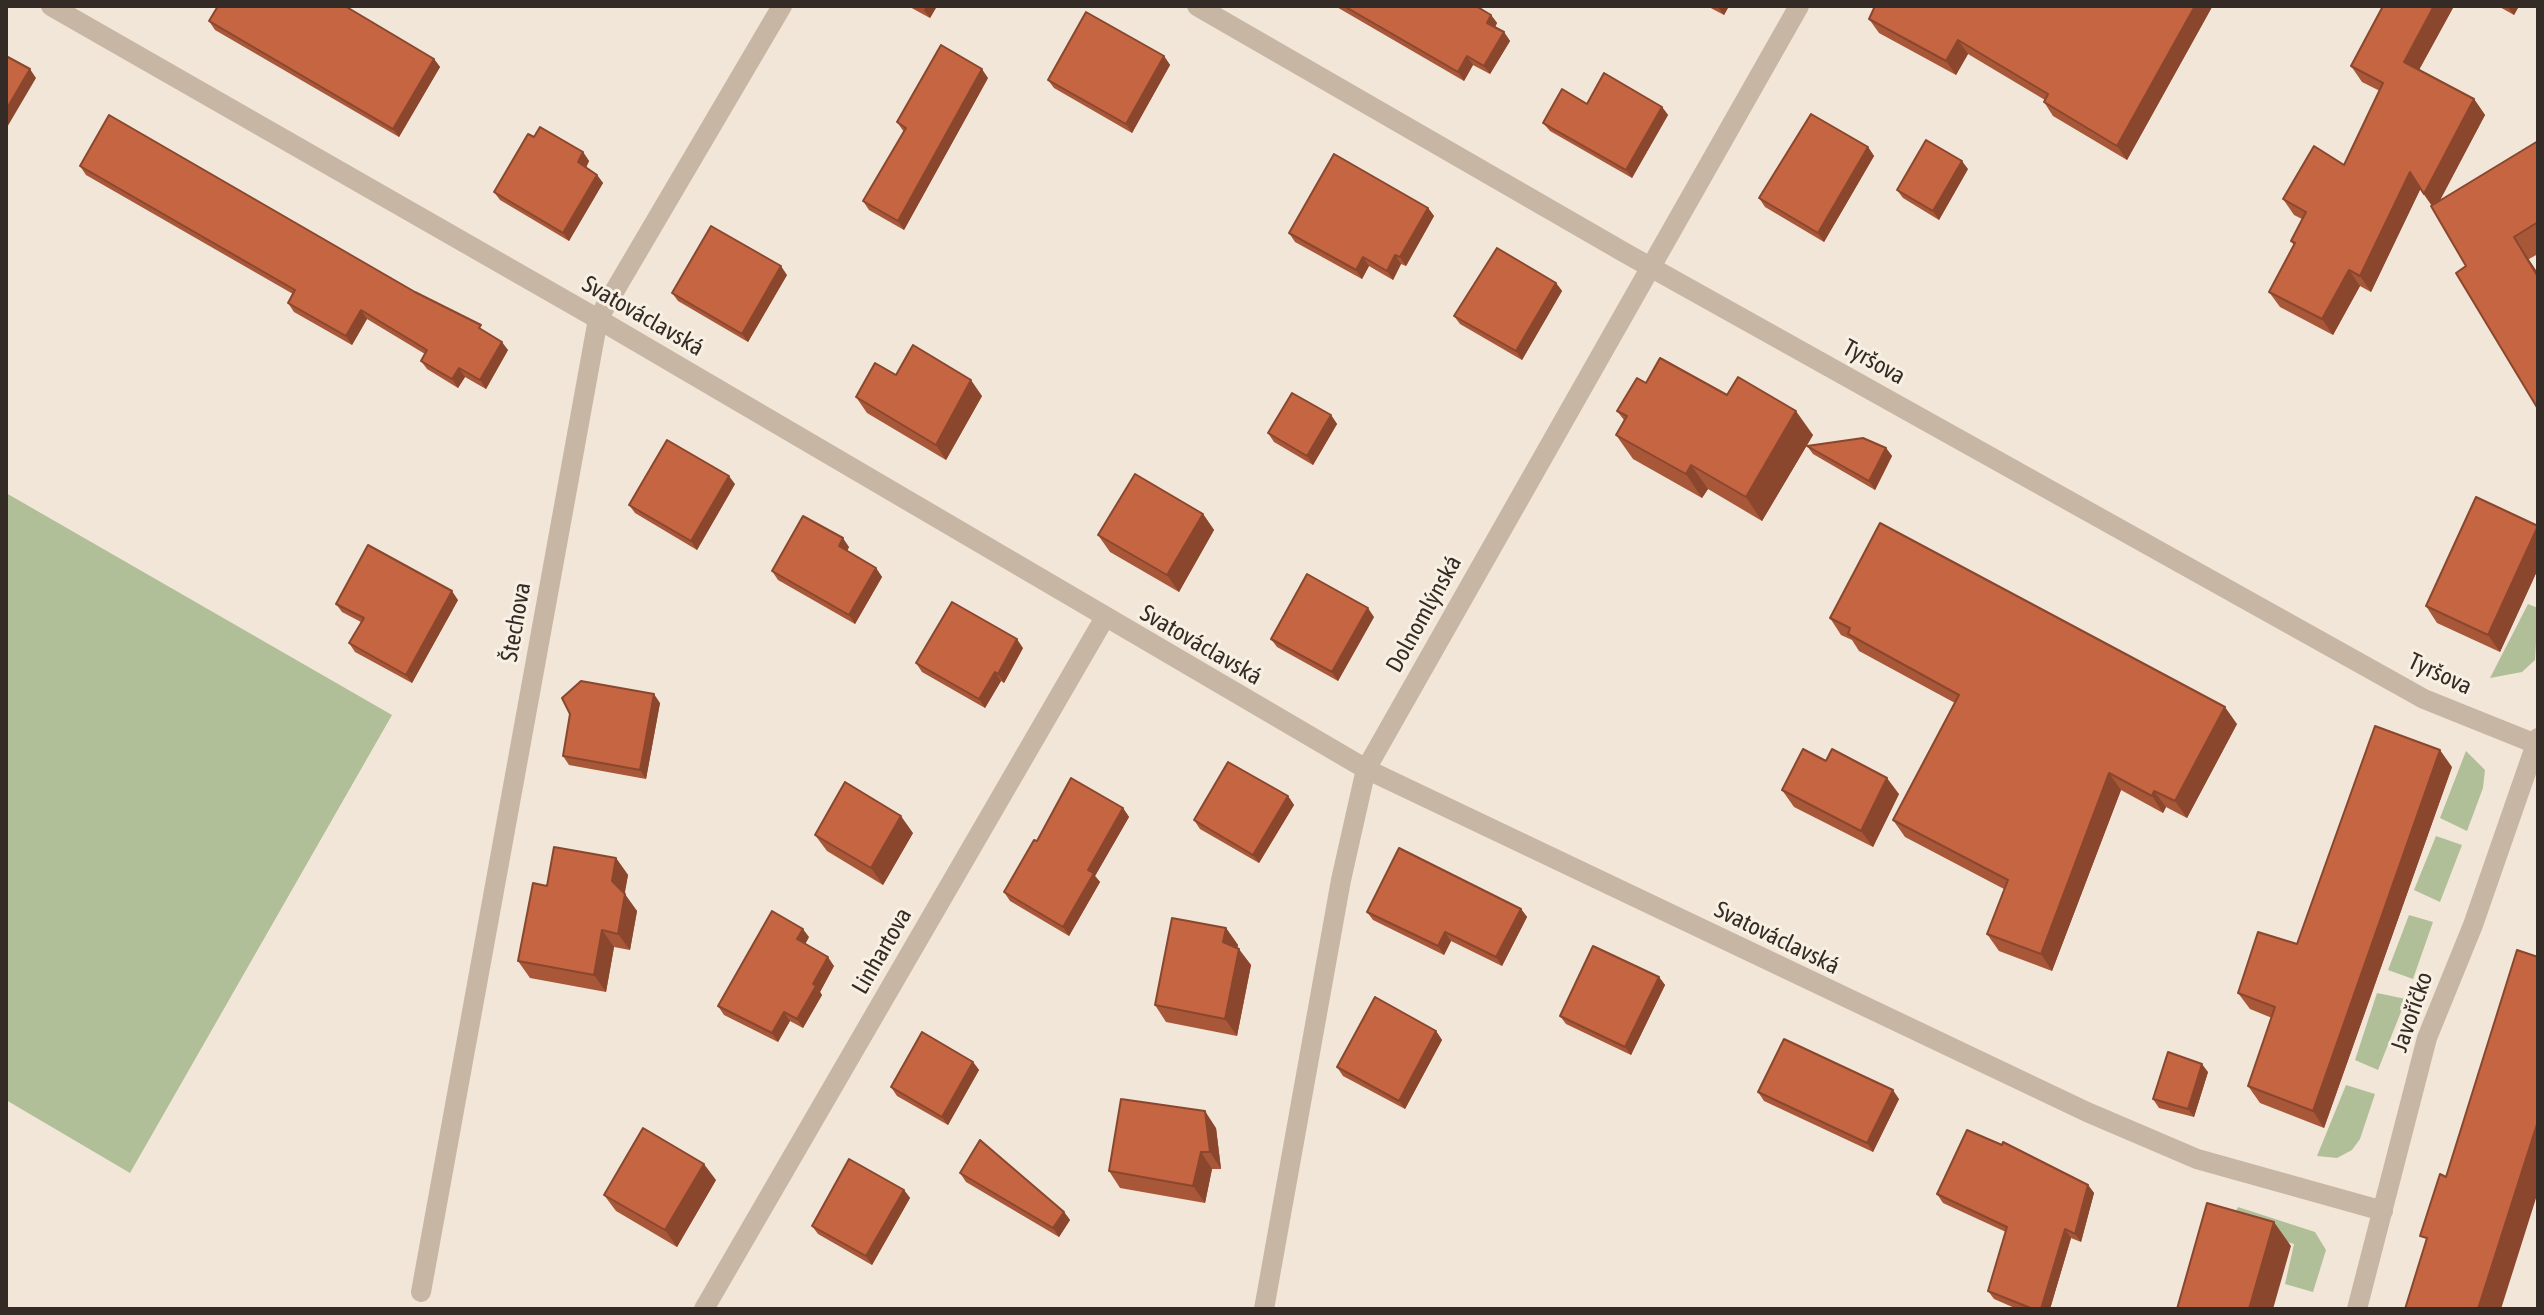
<!DOCTYPE html>
<meta charset="utf-8">
<style>
body{margin:0}
#map{position:relative;width:2544px;height:1315px;overflow:hidden;background:#f1e6d8;font-family:"Asap Condensed",sans-serif}
canvas{display:block}
.frame{position:absolute;inset:0;border:8px solid #342b26;pointer-events:none}
</style>
<div id="map">
<canvas width="2544" height="1315"></canvas>
<div class="frame"></div>
</div>
<script>
const ctx = document.querySelector('canvas').getContext('2d');
ctx.lineJoin = 'round';
function fillPath(path, color) {
  ctx.fillStyle = color;
  ctx.fill(path, 'evenodd');
}
function shape(rows) {
  const path = new Path2D();
  for (const r of rows) {
    path.moveTo(r[0], r[1]);
    for (let i = 2; i < r.length; i += 2) path.lineTo(r[i], r[i + 1]);
  }
  return path;
}
function stroke(path, color, width, dash) {
  ctx.strokeStyle = color;
  ctx.lineWidth = width;
  ctx.lineCap = dash ? 'butt' : 'round';
  ctx.setLineDash(dash || []);
  ctx.stroke(path);
}
function label(font, color, halo, rows, align = 'center') {
  ctx.font = font + ' "Asap Condensed",sans-serif';
  ctx.lineWidth = 6;
  ctx.setLineDash([]);
  ctx.textBaseline = 'middle';
  ctx.strokeStyle = halo;
  ctx.fillStyle = color;
  for (const [text, x, y, turn = 0] of rows) {
    ctx.save();
    ctx.translate(x, y);
    ctx.rotate((+turn || 0) * Math.PI / 180);
    ctx.textAlign = isNaN(turn) ? turn : align;
    if (halo) ctx.strokeText(text, 0, 0);
    ctx.fillText(text, 0, 0);
    ctx.restore();
  }
}
const green = shape([
 [6,493,392,715,130,1173,6,1100],
 [2528,604,2538,608,2535,660,2522,672,2490,678],
 [2466,751,2485,770,2483,788,2467,831,2440,818],
 [2436,836,2462,845,2440,902,2414,890],
 [2409,915,2433,922,2413,979,2388,970],
 [2377,993,2406,999,2378,1070,2355,1060],
 [2346,1085,2375,1094,2360,1139,2352,1150,2337,1158,2317,1156],
 [2238,1207,2315,1232,2326,1250,2313,1292,2285,1284,2294,1244,2230,1224]
]);
const minor = shape([
 [51,6,598,319,1366,769,2087,1112,2197,1159,2383,1211],
 [1197,6,1627,254,2424,699,2536,744],
 [421,1292,598,319,782,6],
 [704,1309,1104,619],
 [1264,1309,1341,880,1366,769,1799,6],
 [2357,1309,2427,1038,2473,925,2538,738]
]);
const wall = shape([
 [908,6,937,6,930,18],
 [1335,6,1476,6,1491,15,1497,23,1495,27,1504,32,1510,41,1490,74,1473,65,1464,81],
 [1707,6,1729,6,1724,15],
 [2383,6,2454,6,2419,70,2474,99,2485,115,2439,201,2538,141,2538,254,2529,259,2466,266,2432,206,2420,189,2371,292,2360,286,2333,335,2280,307,2269,292,2294,245,2291,241,2302,219,2294,215,2283,199,2344,165,2380,91,2362,82,2351,66],
 [2498,6,2519,6,2514,15],
 [2212,7,2127,160,2053,116,2044,102,2045,100,1968,54,1956,75,1879,33,1869,19],
 [209,21,434,59,440,67,399,137,215,30],
 [1164,56,1170,65,1132,133,1054,88,1048,80],
 [988,78,904,230,869,210,863,201,904,132,897,122],
 [1587,104,1662,107,1668,115,1632,178,1550,131,1543,123],
 [534,137,583,152,589,161,586,168,597,175,603,183,569,241,500,200,494,192],
 [1868,147,1874,156,1824,242,1765,207,1759,198],
 [80,166,486,333,508,350,486,389,465,377,458,388,427,369,421,361,425,354,367,319,352,345,294,312,288,303,293,294,86,175],
 [1968,169,1939,220,1903,198,1897,190],
 [1428,208,1434,216,1406,266,1401,264,1393,280,1369,266,1362,279,1295,242,1289,233],
 [787,275,748,342,678,301,672,293],
 [1556,283,1562,291,1522,360,1460,324,1454,316],
 [896,375,982,396,946,460,867,413,856,397],
 [1727,395,1813,435,1762,521,1708,489,1702,498,1633,459,1616,435,1624,420,1617,411],
 [1331,415,1337,424,1313,465,1274,442,1268,433],
 [1807,446,1886,448,1892,456,1875,490,1813,454],
 [735,484,697,550,635,513,629,505],
 [1203,514,1214,530,1179,592,1110,552,1098,535],
 [2538,526,2538,569,2500,652,2437,623,2426,606],
 [849,547,847,551,876,568,882,577,855,624,778,580,772,571],
 [458,600,412,683,355,652,349,643,361,622,342,612,336,604],
 [1374,617,1338,681,1277,647,1271,639],
 [1830,618,2237,724,2187,818,2166,807,2163,813,2121,790,2052,971,1999,951,1987,934,2004,889,1905,837,1893,820,1955,703,1859,651,1852,640,1841,635],
 [1023,648,1004,683,1001,681,985,708,922,672,916,663],
 [660,703,646,779,569,765,563,756],
 [1826,761,1899,794,1873,847,1794,807,1782,790],
 [2452,767,2324,1128,2260,1103,2248,1086,2272,1018,2250,1009,2238,993,2297,944],
 [1288,796,1294,805,1259,863,1200,829,1194,820],
 [1123,808,1129,817,1095,876,1100,882,1069,936,1010,901,1004,892],
 [913,833,883,885,827,851,815,835],
 [616,858,628,875,624,894,637,911,630,950,614,947,606,992,530,978,518,961,547,886],
 [1521,909,1527,917,1502,966,1451,941,1444,955,1373,920,1367,912],
 [1226,928,1238,945,1237,948,1251,965,1237,1036,1166,1022,1155,1005],
 [809,937,805,944,834,966,820,992,822,995,803,1028,790,1021,778,1042,724,1015,718,1006],
 [1659,977,1665,985,1631,1055,1566,1024,1560,1016],
 [1436,1031,1442,1040,1405,1109,1343,1076,1337,1067],
 [973,1062,979,1070,948,1125,897,1096,891,1087],
 [2208,1072,2194,1117,2159,1108,2153,1099],
 [1758,1092,1899,1099,1873,1152,1764,1101],
 [1216,1128,1221,1169,1212,1169,1205,1203,1120,1188,1109,1171],
 [960,1173,1064,1212,1070,1220,1059,1237,966,1182],
 [716,1180,677,1247,616,1211,604,1195],
 [2088,1185,2094,1193,2081,1242,2071,1238,2050,1309,2017,1309,1994,1299,1988,1291,2006,1232,1943,1203,1937,1194],
 [904,1190,910,1198,872,1265,818,1234,812,1226]
]);
const shadedWall = shape([
 [926,6,937,6,930,18,924,10],
 [1718,6,1729,6,1724,15,1718,7],
 [2195,6,2211,6,2212,7,2127,160,2117,146],
 [2434,6,2454,6,2415,77,2404,62],
 [2507,6,2519,6,2514,15],
 [1491,15,1497,23,1493,31,1487,23],
 [1504,32,1510,41,1490,74,1484,66],
 [1958,40,1968,54,1956,75,1946,61],
 [1164,56,1170,65,1132,133,1126,124],
 [1467,56,1473,65,1464,81,1458,72],
 [434,59,440,67,399,137,393,129],
 [30,69,36,78,6,129,6,110],
 [982,69,988,78,904,230,898,221],
 [2474,99,2485,115,2435,210,2424,194],
 [1662,107,1668,115,1632,178,1626,170],
 [1868,147,1874,156,1824,242,1818,233],
 [583,152,589,161,584,171,578,162],
 [1962,161,1968,169,1939,220,1933,211],
 [2410,172,2421,188,2371,292,2360,276],
 [597,175,603,183,569,241,563,233],
 [1428,208,1434,216,1406,266,1400,257],
 [2514,237,2538,273,2538,277],
 [1395,255,1401,264,1393,280,1387,271],
 [1363,257,1369,266,1362,279,1356,270],
 [781,266,787,275,748,342,742,334],
 [2349,270,2360,286,2333,335,2322,319],
 [1556,283,1562,291,1522,360,1516,351],
 [361,310,367,319,352,345,346,336],
 [502,342,508,350,486,389,480,380],
 [459,368,465,377,458,388,452,379],
 [971,380,982,396,946,460,936,445],
 [1796,411,1813,435,1762,521,1746,497],
 [1331,415,1337,424,1313,465,1307,456],
 [1886,448,1892,456,1875,490,1869,481],
 [1691,465,1708,489,1702,498,1686,474],
 [729,476,735,484,697,550,691,541],
 [1203,514,1214,530,1179,592,1167,575],
 [2538,527,2538,569,2500,652,2488,635],
 [843,538,849,547,845,555,839,546],
 [876,568,882,577,855,624,849,615],
 [452,591,458,600,412,683,406,675],
 [1368,608,1374,617,1338,681,1332,672],
 [1017,639,1023,648,1004,683,998,674],
 [995,672,1001,681,985,708,979,699],
 [654,694,660,703,646,779,640,770],
 [2225,707,2237,724,2187,818,2175,801],
 [2440,750,2452,767,2324,1128,2313,1111],
 [2109,773,2121,790,2052,971,2041,954],
 [1887,778,1899,794,1873,847,1861,831],
 [2154,791,2166,807,2163,813,2152,796],
 [1288,796,1294,805,1259,863,1253,855],
 [1123,808,1129,817,1095,876,1100,882,1069,936,1063,927,1088,870],
 [901,816,913,833,883,885,871,868],
 [616,858,628,875,624,898,612,881],
 [625,894,637,911,630,950,618,934],
 [1521,909,1527,917,1502,966,1496,957],
 [1226,928,1238,945,1235,959,1223,942],
 [803,929,809,937,803,948,797,939],
 [602,930,614,947,606,992,594,975],
 [1445,932,1451,941,1444,955,1438,946],
 [1239,949,1251,965,1237,1036,1225,1019],
 [828,957,834,966,820,992,822,995,803,1028,797,1019,813,984],
 [1659,977,1665,985,1631,1055,1625,1047],
 [784,1012,790,1021,778,1042,772,1033],
 [1436,1031,1442,1040,1405,1109,1399,1101],
 [973,1062,979,1070,948,1125,942,1117],
 [2202,1064,2208,1072,2194,1117,2188,1109],
 [1893,1090,1899,1099,1873,1152,1867,1143],
 [1205,1111,1216,1128,1221,1169,1210,1152],
 [2538,1121,2538,1192,2501,1309,2478,1309],
 [1201,1152,1212,1169,1205,1203,1193,1186],
 [704,1164,716,1180,677,1247,665,1230],
 [2088,1185,2094,1193,2081,1242,2075,1234],
 [904,1190,910,1198,872,1265,866,1256],
 [1064,1212,1070,1220,1059,1237,1053,1228],
 [2274,1222,2291,1246,2273,1309,2249,1309],
 [2065,1229,2071,1238,2050,1309,2041,1309]
]);
const building = shape([
 [218,6,345,6,434,59,393,129,209,21,218,6],
 [1344,6,1476,6,1491,15,1487,23,1504,32,1484,66,1467,56,1458,72,1344,6],
 [1875,6,2195,6,2117,146,2044,102,2048,94,1958,40,1946,61,1869,19,1875,6],
 [2383,6,2434,6,2404,62,2474,99,2424,194,2410,172,2360,276,2349,270,2322,319,2269,292,2295,243,2291,241,2306,212,2283,199,2314,146,2344,165,2383,83,2351,66,2383,6],
 [1086,12,1164,56,1126,124,1048,80,1086,12],
 [941,45,982,69,898,221,863,201,906,128,897,122,941,45],
 [6,56,30,69,6,110,6,56],
 [1604,73,1662,107,1626,170,1543,123,1562,89,1587,104,1604,73],
 [1811,114,1868,147,1818,233,1759,198,1811,114],
 [109,115,415,292,481,325,479,328,502,342,480,380,459,368,452,379,421,361,427,350,361,310,346,336,288,303,295,290,80,166,109,115],
 [540,127,583,152,578,162,597,175,563,233,494,192,528,134,534,137,540,127],
 [1926,140,1962,161,1933,211,1897,190,1926,140],
 [2538,141,2538,222,2514,237,2538,277,2538,409,2456,273,2466,266,2431,206,2538,141],
 [1334,154,1428,208,1400,257,1395,255,1387,271,1363,257,1356,270,1289,233,1334,154],
 [711,226,781,266,742,334,672,293,711,226],
 [1497,248,1556,283,1516,351,1454,316,1497,248],
 [913,345,971,380,936,445,856,397,875,363,896,375,913,345],
 [1660,358,1727,395,1738,377,1796,411,1746,497,1691,465,1686,474,1616,435,1627,416,1617,411,1637,378,1646,383,1660,358],
 [1292,393,1331,415,1307,456,1268,433,1292,393],
 [1863,438,1886,448,1869,481,1807,446,1863,438],
 [667,440,729,476,691,541,629,505,667,440],
 [1135,474,1203,514,1167,575,1098,535,1135,474],
 [2476,497,2538,526,2488,635,2426,606,2476,497],
 [803,516,843,538,839,546,876,568,849,615,772,571,803,516],
 [1880,523,2225,707,2175,801,2154,791,2152,796,2109,773,2041,954,1987,934,2008,880,1893,820,1959,695,1848,634,1850,628,1830,618,1880,523],
 [368,545,452,591,406,675,349,643,364,618,336,604,368,545],
 [1307,574,1368,608,1332,672,1271,639,1307,574],
 [952,602,1017,639,998,674,995,672,979,699,916,663,952,602],
 [581,681,654,694,640,770,563,756,570,714,562,698,581,681],
 [2375,726,2440,750,2313,1111,2248,1086,2275,1007,2238,993,2258,932,2297,944,2375,726],
 [1803,749,1826,761,1832,749,1887,778,1861,831,1782,790,1803,749],
 [1228,762,1288,796,1253,855,1194,820,1228,762],
 [1071,778,1123,808,1088,870,1094,873,1063,927,1004,892,1034,840,1037,841,1071,778],
 [845,782,901,816,871,868,815,835,845,782],
 [554,847,616,858,612,881,625,894,618,934,602,930,594,975,518,961,533,883,547,886,554,847],
 [1399,848,1521,909,1496,957,1445,932,1438,946,1367,912,1399,848],
 [772,911,803,929,797,939,828,957,813,984,816,986,797,1019,784,1012,772,1033,718,1006,772,911],
 [1172,918,1226,928,1223,942,1239,949,1225,1019,1155,1005,1172,918],
 [1593,946,1659,977,1625,1047,1560,1016,1593,946],
 [2517,950,2538,957,2538,1121,2478,1309,2405,1309,2427,1238,2420,1236,2440,1174,2446,1177,2517,950],
 [1375,997,1436,1031,1399,1101,1337,1067,1375,997],
 [922,1032,973,1062,942,1117,891,1087,922,1032],
 [1784,1039,1893,1090,1867,1143,1758,1092,1784,1039],
 [2168,1052,2202,1064,2188,1109,2153,1099,2168,1052],
 [1121,1099,1205,1111,1210,1152,1201,1152,1193,1186,1109,1171,1121,1099],
 [643,1128,704,1164,665,1230,604,1195,643,1128],
 [1967,1130,2002,1145,2003,1142,2088,1185,2075,1234,2065,1229,2041,1309,2033,1309,1988,1291,2007,1227,1937,1194,1967,1130],
 [980,1140,1064,1212,1053,1228,960,1173,980,1140],
 [849,1159,904,1190,866,1256,812,1226,849,1159],
 [2207,1203,2274,1222,2249,1309,2177,1309,2207,1203]
]);
const streetNames = [
 ["Svatováclavská",643,316,30],
 ["Tyršova",1874,362,29],
 ["Dolnomlýnská",1424,614,-61],
 ["Štechova",516,622,-80],
 ["Svatováclavská",1201,645,30],
 ["Tyršova",2440,674,25],
 ["Svatováclavská",1777,938,26],
 ["Linhartova",882,951,-60],
 ["Javoříčko",2412,1012,-71]
];
fillPath(green, '#b1bf99');
stroke(minor, '#c8b6a4', 20);
fillPath(wall, '#a95739');
fillPath(shadedWall, '#8a472e');
fillPath(building, '#c56542');
stroke(building, '#8a472e', 2);
label('24px', '#342b26', '#f9f0e4', streetNames);
</script>
